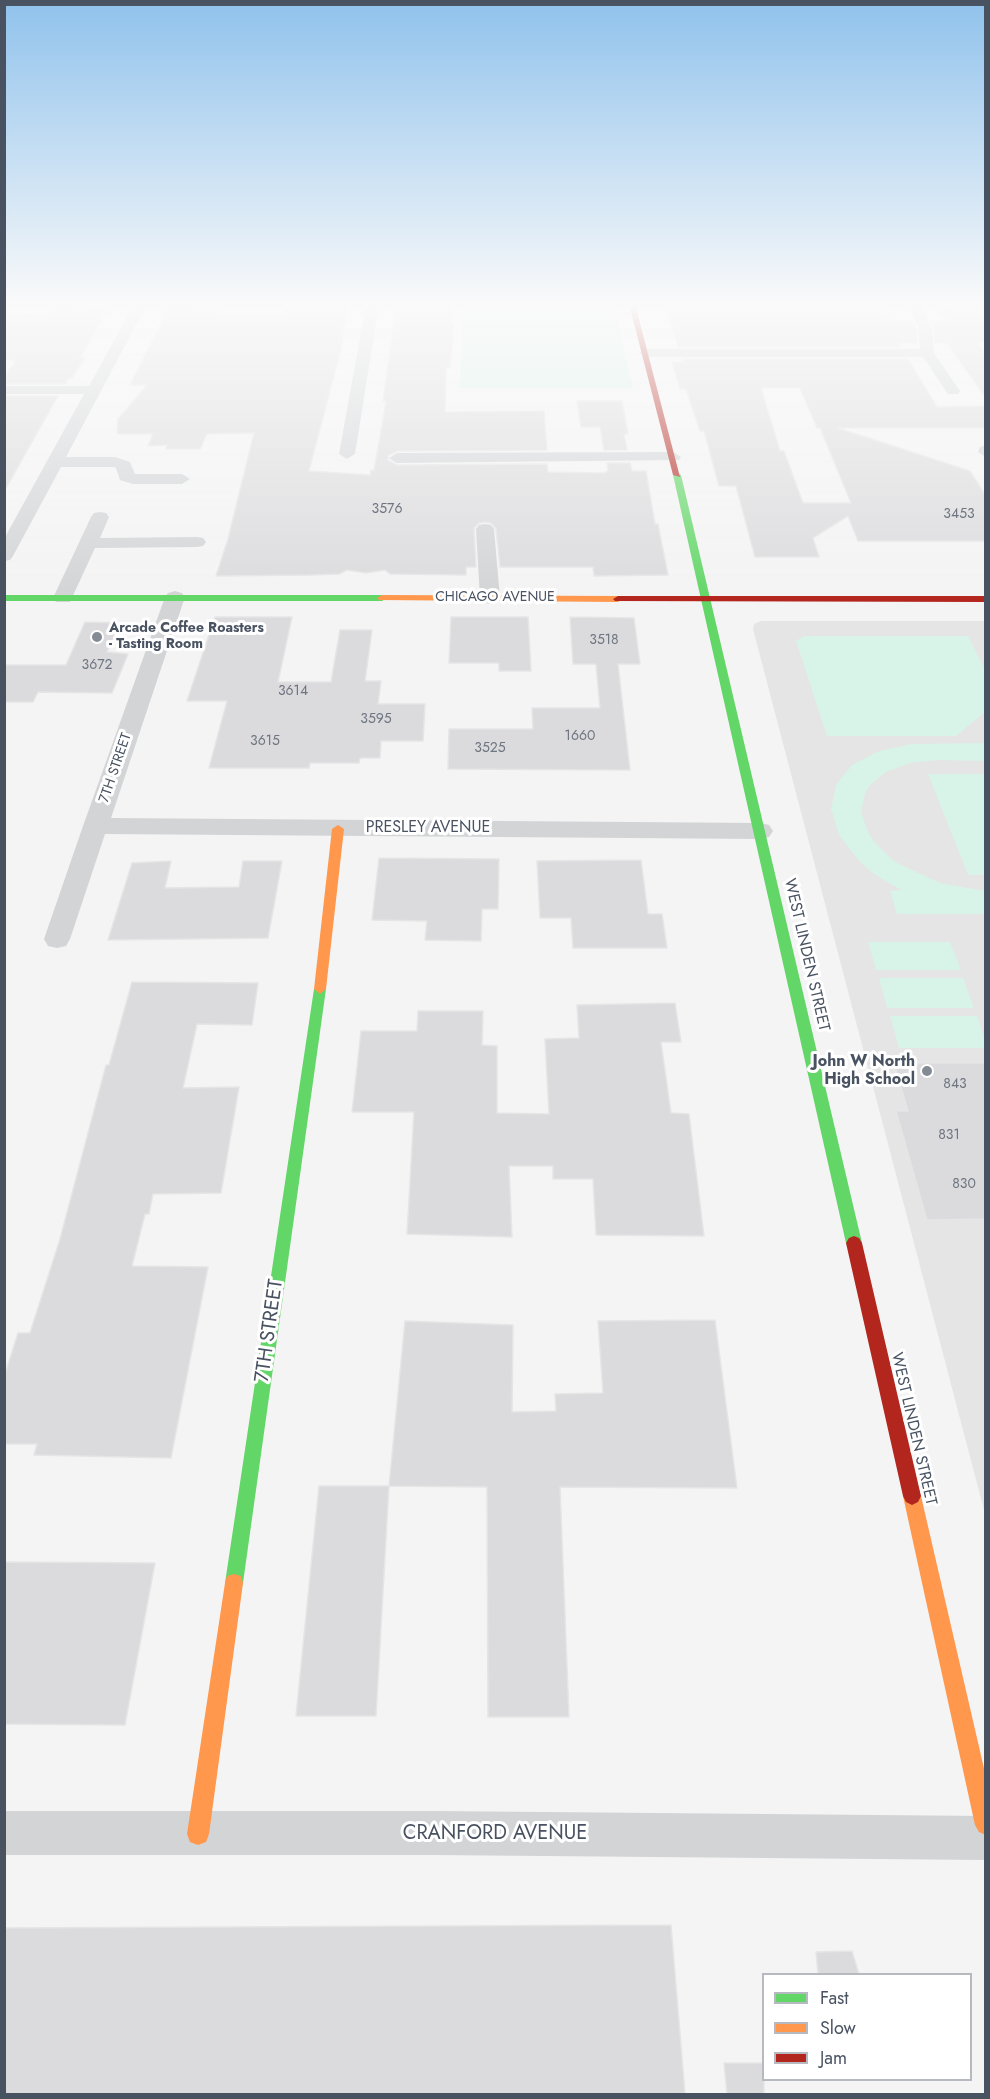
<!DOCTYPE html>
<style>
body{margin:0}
#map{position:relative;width:990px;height:2099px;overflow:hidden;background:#f4f4f4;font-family:Jost,sans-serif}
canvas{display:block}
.frame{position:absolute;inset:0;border:6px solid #495261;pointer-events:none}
.legend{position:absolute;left:762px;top:1973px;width:210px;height:108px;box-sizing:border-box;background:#fff;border:2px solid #b6bac0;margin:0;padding:8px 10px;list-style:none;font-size:18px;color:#495261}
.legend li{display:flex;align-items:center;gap:12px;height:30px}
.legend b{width:30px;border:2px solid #b6bac0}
</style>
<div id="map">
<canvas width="990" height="2099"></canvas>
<div class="frame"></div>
<ul class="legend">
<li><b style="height:8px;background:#63d668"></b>Fast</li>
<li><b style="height:8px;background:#ff974d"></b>Slow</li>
<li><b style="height:8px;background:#b3261e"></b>Jam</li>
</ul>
</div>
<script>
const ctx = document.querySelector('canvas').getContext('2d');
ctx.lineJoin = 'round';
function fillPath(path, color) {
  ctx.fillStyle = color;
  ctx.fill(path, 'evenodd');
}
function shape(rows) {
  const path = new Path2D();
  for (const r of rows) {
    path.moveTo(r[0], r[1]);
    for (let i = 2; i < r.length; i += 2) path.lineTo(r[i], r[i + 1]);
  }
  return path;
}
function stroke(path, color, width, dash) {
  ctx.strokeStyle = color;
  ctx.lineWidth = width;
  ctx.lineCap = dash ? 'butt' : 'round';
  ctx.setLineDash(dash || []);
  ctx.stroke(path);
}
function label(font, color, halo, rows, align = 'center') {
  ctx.font = font + ' Jost,sans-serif';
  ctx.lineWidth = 6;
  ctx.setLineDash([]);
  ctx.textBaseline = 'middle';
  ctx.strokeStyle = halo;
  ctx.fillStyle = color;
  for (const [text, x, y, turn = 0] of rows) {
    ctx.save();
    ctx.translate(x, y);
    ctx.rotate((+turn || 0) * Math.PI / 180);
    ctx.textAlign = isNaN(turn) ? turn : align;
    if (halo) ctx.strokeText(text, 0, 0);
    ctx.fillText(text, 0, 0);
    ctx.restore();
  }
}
const education = shape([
 [761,621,985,621,985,1514,753,629,754,624]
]);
const green = shape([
 [463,304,614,304,633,388,460,388],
 [804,636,968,636,985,670,985,712,956,736,827,736,796,641],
 [985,743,985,761,937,760,910,763,886,772,870,785,865,793,861,812,868,832,875,843,895,862,940,883,985,891,985,914,897,914,890,891,901,890,874,874,860,862,839,835,831,809,836,785,852,765,879,751,912,744],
 [928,774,985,774,985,875,968,875],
 [868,942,950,942,961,970,876,970],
 [879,978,963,978,974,1008,887,1008],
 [890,1016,977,1016,985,1040,985,1048,899,1048]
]);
const building = shape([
 [348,304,341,349,309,471,370,475,371,470,374,470,382,425,386,401,383,401,396,308,452,308,451,324,454,324,450,368,446,368,445,412,544,411,547,450,397,451,388,456,388,460,397,465,547,464,548,472,604,473,608,471,607,463,630,463,632,471,646,471,655,524,658,524,668,575,594,576,593,567,500,567,496,529,491,523,485,522,479,523,474,528,476,567,466,567,466,575,390,574,385,570,366,573,347,570,339,574,311,575,216,576,228,539,254,433,207,434,200,449,166,449,167,445,148,446,153,434,117,434,118,419,147,385,130,385,169,308,220,309,217,315,259,315,284,314,287,305,348,304],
 [668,304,872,304,874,309,883,309,891,321,912,321,916,328,917,343,899,343,901,347,678,347,667,310,668,304],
 [944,304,972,304,986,321,986,342,979,342,981,344,978,344,986,355,986,398,947,343,935,343,934,327,931,321,946,321,935,307,945,307,944,304],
 [109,307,80,358,85,358,72,378,69,378,66,384,4,384,7,376,5,376,16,361,4,358,4,315,49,314,53,308,58,308,109,307],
 [682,359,908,359,937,407,986,406,986,428,838,428,970,471,986,496,986,541,858,541,848,516,813,538,819,557,755,557,736,486,719,486,704,431,700,431,686,389,680,389,672,362,683,362,682,359],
 [761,388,800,388,817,428,820,428,851,503,803,503,784,451,780,451,761,388],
 [4,396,58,396,4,492,4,396],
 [577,401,622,401,628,434,624,434,627,450,604,450,600,427,581,427,577,401],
 [215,617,292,617,278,682,331,682,340,630,372,630,365,681,381,681,378,704,425,704,423,741,381,741,380,758,360,758,359,763,310,763,309,768,209,768,227,701,187,701,215,617],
 [451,617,528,617,531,671,499,671,499,663,449,663,451,617],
 [570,617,634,618,640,664,618,664,630,770,448,769,449,729,533,729,532,708,600,708,596,664,573,664,570,617],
 [85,622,120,623,107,652,128,654,112,693,38,692,33,702,4,702,4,665,66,665,85,622],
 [379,858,499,859,498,909,482,909,481,941,425,940,427,921,372,920,379,858],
 [641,860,648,914,662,914,667,948,573,948,571,918,540,918,537,861,641,860],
 [171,861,165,888,239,887,243,861,282,861,268,938,108,940,132,863,171,861],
 [132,982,258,983,252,1025,197,1024,183,1088,239,1087,221,1193,153,1194,149,1214,145,1214,132,1266,208,1267,171,1458,34,1455,37,1444,4,1444,4,1377,18,1333,30,1333,60,1239,106,1065,109,1065,132,982],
 [675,1003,681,1042,661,1042,671,1113,689,1114,704,1236,596,1235,593,1179,553,1179,553,1166,509,1166,512,1237,407,1234,414,1112,352,1112,361,1031,417,1031,418,1011,483,1011,482,1045,497,1046,497,1113,549,1114,545,1039,579,1038,577,1005,675,1003],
 [894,1063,986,1063,986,1219,927,1220,896,1111,908,1111,894,1063],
 [715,1320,737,1488,560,1487,569,1717,488,1717,487,1487,389,1486,405,1321,513,1325,512,1412,556,1411,555,1394,603,1393,598,1321,715,1320],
 [319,1486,389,1486,376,1716,296,1716,319,1486],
 [4,1562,155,1563,125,1725,4,1724,4,1562],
 [671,1925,685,2094,4,2094,4,1928,671,1925],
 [852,1951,859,1974,818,1974,816,1952,852,1951],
 [724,2063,764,2063,764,2094,727,2094,724,2063]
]);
const street = shape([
 [134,304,147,304,66,457,115,457,130,462,135,474,182,474,190,479,182,484,133,484,120,480,116,468,114,467,61,467,13,556,10,560,4,561,4,539,84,394,4,394,4,386,89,386,134,304],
 [366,304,379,304,355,454,347,459,339,454,366,304],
 [907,304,920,304,932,327,934,353,960,391,958,394,948,394,923,357,646,357,639,353,646,349,920,349,918,327,907,304],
 [986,445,986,457,978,452,980,447,986,445],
 [673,452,681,457,679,460,397,463,389,458,397,453,673,452],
 [100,512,106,513,109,517,100,538,197,537,203,538,206,542,203,546,197,547,95,548,70,602,56,602,53,598,91,517,94,513,100,512],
 [485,524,491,525,494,529,500,598,497,602,490,604,483,602,480,598,476,529,479,525,485,524],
 [175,591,182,593,185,597,111,818,761,823,769,825,773,831,769,837,761,839,105,834,70,939,66,946,57,948,48,946,44,939,83,826,165,597,168,593,175,591],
 [4,1811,433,1811,986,1816,986,1860,433,1855,4,1855,4,1811]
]);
const fast = shape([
 [677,473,681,475,862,1243,859,1248,854,1250,849,1248,846,1243,673,475,677,473],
 [4,595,382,595,387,598,382,601,4,601,4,595],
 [320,984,326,989,243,1583,241,1590,234,1592,227,1590,225,1583,314,989,320,984]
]);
const slow = shape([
 [382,595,618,596,623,599,618,602,379,600,377,598,382,595],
 [338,825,344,829,326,989,320,994,314,989,332,829,338,825],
 [912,1487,918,1490,921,1496,986,1777,986,1835,979,1832,975,1825,903,1496,906,1490,912,1487],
 [234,1574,241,1576,243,1583,209,1834,206,1842,198,1845,190,1842,187,1834,225,1583,227,1576,234,1574]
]);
const jam = shape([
 [629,304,635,304,680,477,673,475,629,304],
 [618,596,986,596,986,602,615,601,613,599,618,596],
 [854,1236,859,1238,862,1243,921,1496,918,1502,912,1505,906,1502,903,1496,846,1243,849,1238,854,1236]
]);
const markers = [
 [97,637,6,"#858b94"],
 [927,1071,6,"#858b94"]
];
const numberNames = [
 ["3576",387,510],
 ["3453",959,515],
 ["3518",604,641],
 ["3672",97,666],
 ["3614",293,692],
 ["3595",376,720],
 ["1660",580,737],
 ["3615",265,742],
 ["3525",490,749],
 ["843",955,1085],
 ["831",949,1136],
 ["830",964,1185]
];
const farStreetnames = [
 ["CHICAGO AVENUE",495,598],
 ["7TH STREET",116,768,-71]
];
const farPoinames = [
 ["Arcade Coffee Roasters",109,629],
 ["- Tasting Room",109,645]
];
const streetNames = [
 ["PRESLEY AVENUE",428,828],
 ["WEST LINDEN STREET",806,955,77],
 ["WEST LINDEN STREET",913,1429,77]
];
const poiNames = [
 ["John W North",915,1062],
 ["High School",915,1080]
];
const nearStreetnames = [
 ["7TH STREET",270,1331,-82],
 ["CRANFORD AVENUE",495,1834]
];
fillPath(education, '#e5e5e6');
fillPath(green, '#d8f3e7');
fillPath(building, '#dbdbdd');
stroke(building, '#e5e5e6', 1.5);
fillPath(street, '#d2d4d6');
fillPath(fast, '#63d668');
fillPath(slow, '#ff974d');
fillPath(jam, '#b3261e');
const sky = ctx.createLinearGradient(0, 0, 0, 598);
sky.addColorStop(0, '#90c2ec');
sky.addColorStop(0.51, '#fafafa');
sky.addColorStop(1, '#fafafa00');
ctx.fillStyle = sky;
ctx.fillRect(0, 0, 990, 598);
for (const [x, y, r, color] of markers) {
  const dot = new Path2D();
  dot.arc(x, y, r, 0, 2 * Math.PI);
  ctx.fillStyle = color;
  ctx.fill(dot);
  stroke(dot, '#fff', 2);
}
label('14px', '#6f7681', null, numberNames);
label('14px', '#495261', '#fff', farStreetnames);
label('bold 14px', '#495261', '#fff', farPoinames, 'left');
label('16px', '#495261', '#fff', streetNames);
label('bold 16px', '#495261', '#fff', poiNames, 'right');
label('20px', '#495261', '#fff', nearStreetnames);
</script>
